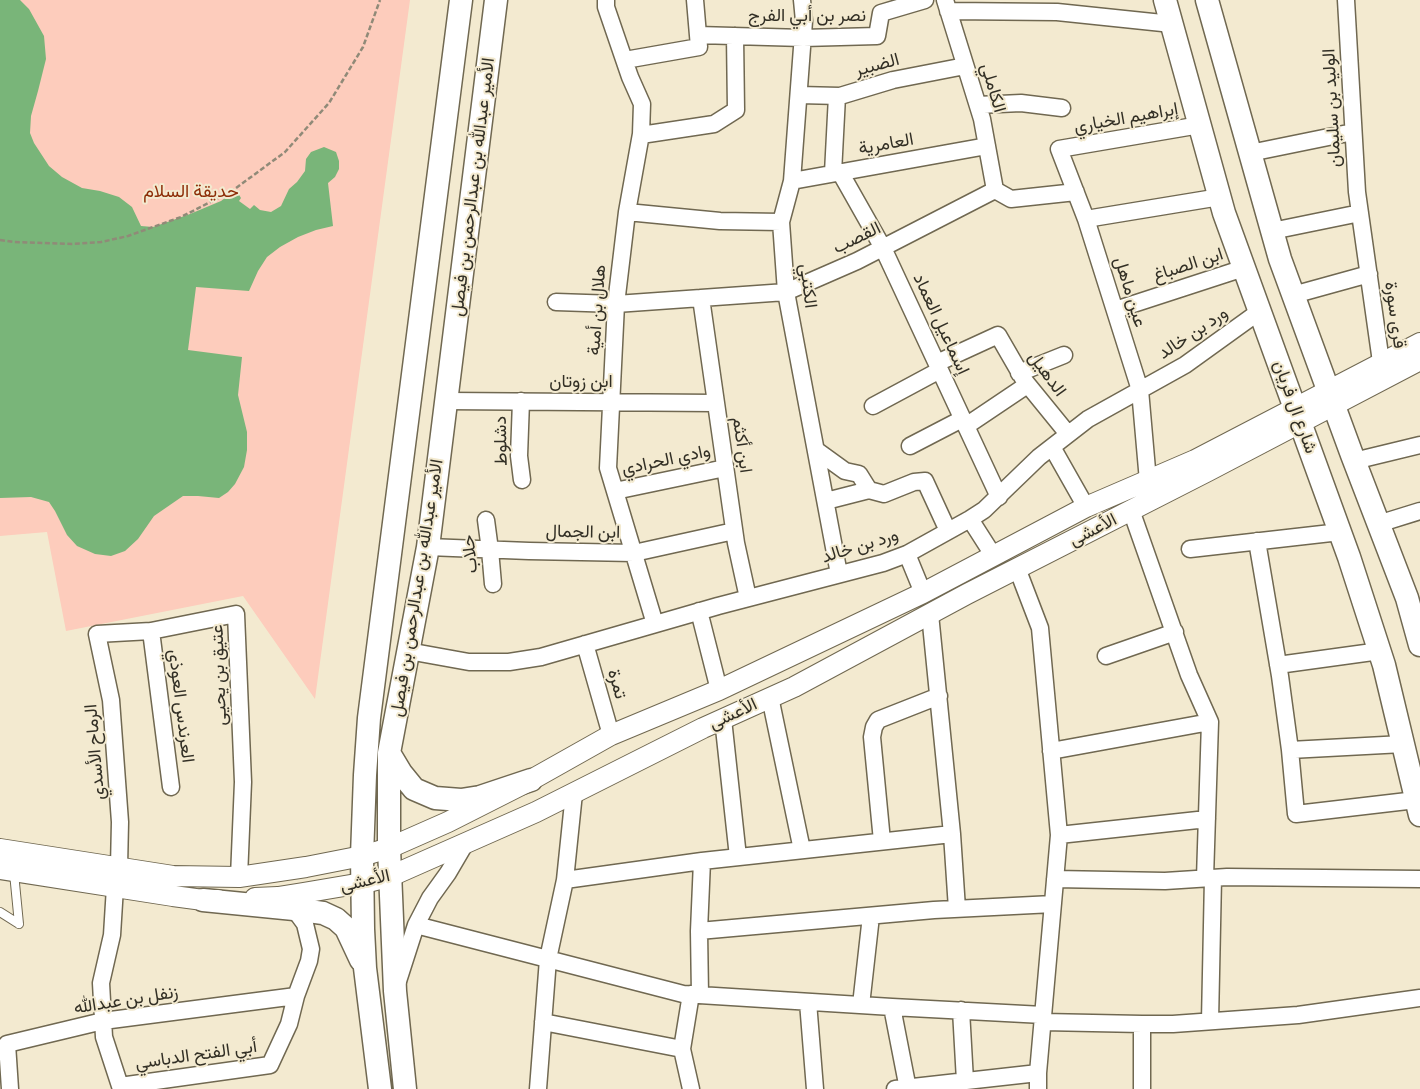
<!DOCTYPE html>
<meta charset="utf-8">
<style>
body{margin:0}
canvas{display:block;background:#f3ead0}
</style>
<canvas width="1420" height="1089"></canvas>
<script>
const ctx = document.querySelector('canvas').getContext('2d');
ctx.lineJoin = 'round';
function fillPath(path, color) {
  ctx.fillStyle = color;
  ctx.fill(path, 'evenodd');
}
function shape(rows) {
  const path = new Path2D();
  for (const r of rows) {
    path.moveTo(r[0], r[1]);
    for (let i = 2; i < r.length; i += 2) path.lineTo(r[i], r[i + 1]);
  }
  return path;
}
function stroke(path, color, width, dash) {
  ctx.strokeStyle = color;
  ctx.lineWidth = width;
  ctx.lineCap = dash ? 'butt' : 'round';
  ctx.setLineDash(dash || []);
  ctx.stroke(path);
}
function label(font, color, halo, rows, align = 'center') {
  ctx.font = font + ' Cabin,Vazirmatn,sans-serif';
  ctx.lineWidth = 4;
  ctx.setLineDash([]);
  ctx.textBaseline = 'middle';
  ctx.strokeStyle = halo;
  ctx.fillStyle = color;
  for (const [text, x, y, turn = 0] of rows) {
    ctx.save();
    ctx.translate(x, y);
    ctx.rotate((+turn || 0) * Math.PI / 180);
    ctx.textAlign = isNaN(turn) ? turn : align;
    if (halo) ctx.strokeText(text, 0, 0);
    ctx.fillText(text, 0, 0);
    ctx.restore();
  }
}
const green = shape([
 [0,0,410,0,315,699,243,596,66,631,47,532,0,536]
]);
const water = shape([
 [0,0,20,0,29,9,44,36,46,59,38,91,31,116,30,133,34,143,49,166,62,177,82,188,100,191,119,197,132,207,141,226,153,227,190,214,221,201,236,190,241,198,239,201,250,209,254,205,260,210,271,212,281,206,289,189,297,182,305,171,306,159,311,152,324,147,336,152,339,161,339,169,335,177,328,183,333,226,316,230,298,237,280,247,267,257,258,271,249,291,196,287,188,350,242,357,238,395,247,432,247,450,244,467,235,484,228,492,219,498,198,496,183,496,154,516,138,539,125,551,111,556,95,554,77,546,67,535,55,511,49,502,31,497,0,498]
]);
const path = shape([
 [0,240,14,242,72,244,101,242,128,236,181,217,232,191,285,152,329,103,363,47,380,0]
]);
const service = shape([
 [14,873,19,924],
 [0,912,19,924]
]);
const minor = shape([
 [606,0,606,7,630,77,642,104,641,134,627,212,616,304,608,468,655,624],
 [802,0,804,21,792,181,781,222,786,292,839,574],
 [945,0,982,119,995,190],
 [1346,0,1357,192,1381,362],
 [948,11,1057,12,1172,24],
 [698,35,803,38,877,36,881,13,925,0],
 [625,60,699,47,695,0],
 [799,95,840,96,893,80,965,66],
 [978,105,1021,103,1062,108],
 [641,135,714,124,736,110,735,36],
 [1250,153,1353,132],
 [840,172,883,248,999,497],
 [833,173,837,96],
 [792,181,987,146],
 [627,212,720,221,781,222],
 [1086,219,1220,197],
 [1272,231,1360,213],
 [1293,295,1369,274],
 [701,298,736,543,748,598],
 [556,302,616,304,786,292,857,261,995,190,1011,199,1076,192],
 [1115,310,1244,268],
 [937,363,998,335,1024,380,1068,434],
 [1019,373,1064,355],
 [446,401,716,403],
 [521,401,519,456,522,480],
 [873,406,940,370],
 [966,426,1027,385],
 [910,446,962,419],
 [1052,447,1086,507],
 [816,450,845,471,859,474,869,490],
 [1354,461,1420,445],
 [1148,481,1140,390,1086,219,1059,149,1200,125],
 [615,491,725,468],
 [826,501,869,490,884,494,914,482,925,481,948,531],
 [1131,510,1189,675,1210,722,1205,878],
 [970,519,993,555],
 [486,520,490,550,493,584],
 [1378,524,1420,511],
 [1257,541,1280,676,1290,750,1296,814,1416,800],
 [428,547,529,551,634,553,734,531],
 [1190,549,1340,532],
 [907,554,923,593],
 [1017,568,1040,628,1059,835,1038,1073,1038,1089],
 [699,611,719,690],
 [930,614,952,834,957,909],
 [151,631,171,787],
 [585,644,611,735],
 [408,651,469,662,509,662,541,657,718,606,883,563,907,554,970,519,984,510,1039,457,1088,419,1185,365,1260,311],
 [1106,656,1175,632],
 [1278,665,1380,651],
 [770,697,802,850],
 [723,719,738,857],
 [1290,750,1403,744],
 [1051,751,1210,722],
 [1059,835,1207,819],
 [882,841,872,737,874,727,878,720,939,696],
 [119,867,120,822,111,700,97,634,151,631,236,614,243,782,239,877],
 [1055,879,1165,881,1227,877,1420,879],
 [565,880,702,861,952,834],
 [115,887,112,935,101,983,104,1037,121,1089],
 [416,925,683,994,892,1007,1043,1015],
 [699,931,934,910,1053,904],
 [398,981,416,925,430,898,448,873,465,844],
 [691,994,682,1049,691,1089],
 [700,995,699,931,702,861],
 [808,1002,815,1089],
 [861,1005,871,916],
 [892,1007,908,1089],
 [961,1010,965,1081],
 [1210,1021,1213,878],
 [543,1022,682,1049],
 [1043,1022,1142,1024,1173,1024,1298,1015,1420,998],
 [1142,1024,1142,1089],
 [120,1086,270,1065,289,1024,296,996,309,961,311,949,305,924,294,909,290,905],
 [10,1089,7,1044,103,1021,296,996],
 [538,1089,548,959,565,880,574,793],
 [895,1089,1038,1073]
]);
const tertiary = shape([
 [0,849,173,876,239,877,306,867,362,856,389,848,448,822,531,780,611,735,719,690,923,593,1086,507,1195,460,1420,343],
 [0,869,173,896,203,900,218,900],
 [255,898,278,897,303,893,368,882,391,876,536,812,703,728,794,687,967,594,1208,471,1420,360]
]);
const secondary = shape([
 [1165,0,1224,213,1349,557,1384,665,1420,815],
 [1207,0,1280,259,1352,455,1407,598,1420,645],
 [389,753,401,773,414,789,435,798,461,800,480,797,531,780],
 [203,900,294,909,323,913,336,919,346,928,361,960],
 [380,1089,365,968,363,929,362,856,365,775,369,718,461,0],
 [405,1089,395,991,389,848,389,753,428,547,496,0]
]);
const streetNames = [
 ["نصر بن أبي الفرج",807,16],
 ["الضبير",877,65,-15],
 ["الكاملي",993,88,74],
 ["الوليد بن سليمان",1332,108,-93],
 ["إبراهيم الخياري",1126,118,-10],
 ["العامرية",886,144,-10],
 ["الأمير عبدالله بن عبدالرحمن بن فيصل",473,187,-83],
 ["القصب",857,238,-26],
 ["ابن الصباغ",1188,265,-18],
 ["الكتبي",808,286,83],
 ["عين ماهل",1130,292,73],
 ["هلال بن أمية",597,310,-86],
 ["قرى سورة",1395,315,82],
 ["إسماعيل العماد",941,324,65],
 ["ورد بن خالد",1193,333,-34],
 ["الدهيل",1047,374,54],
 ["ابن زوتان",581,382],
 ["شارع ال فريان",1295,407,70],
 ["دشلوط",501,441,-91],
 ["ابن أكثم",742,445,82],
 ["وادي الحرادي",666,460,-12],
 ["الأعشى",1093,530,-27],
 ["ابن الجمال",583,532,1],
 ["ورد بن خالد",860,546,-17],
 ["حلاب",470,554,-96],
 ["الأمير عبدالله بن عبدالرحمن بن فيصل",417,588,-81],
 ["عتيق بن يحيى",219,675,-92],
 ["تمرة",617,684,74],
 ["العرندس العوذي",181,706,83],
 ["الأعشى",733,714,-25],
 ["الرماح الأسدي",95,752,-95],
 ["الأعشى",365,881,-13],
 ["زنفل بن عبدالله",126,1000,-9],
 ["أبي الفتح الدباسي",196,1055,-8]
];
const parkNames = [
 ["حديقة السلام",191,192]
];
fillPath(green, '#fdccbc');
fillPath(water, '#79b579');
stroke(service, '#706851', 10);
stroke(minor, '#706851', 19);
stroke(tertiary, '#706851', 22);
stroke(secondary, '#706851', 25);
stroke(path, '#908a78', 2.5, [5, 2.5]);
stroke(service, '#fff', 8);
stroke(minor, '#fff', 16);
stroke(tertiary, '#fff', 20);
stroke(secondary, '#fff', 22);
label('18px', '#322f25', '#f3ead0', streetNames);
label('18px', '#8d2e08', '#f3ead0', parkNames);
</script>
